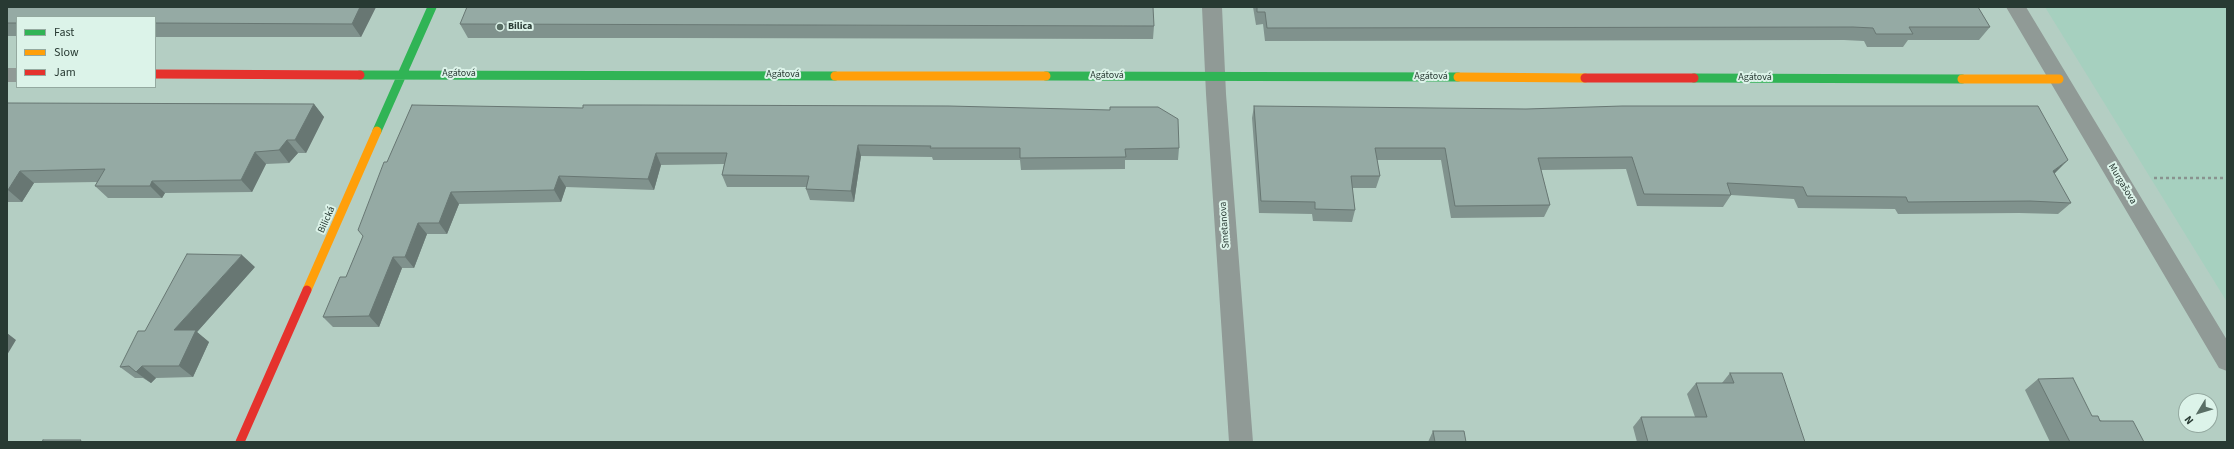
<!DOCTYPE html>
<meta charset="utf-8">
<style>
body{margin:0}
#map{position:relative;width:2234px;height:449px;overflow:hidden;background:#b4cec3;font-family:"Source Sans 3",sans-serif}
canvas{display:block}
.frame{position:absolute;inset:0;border:8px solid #283a33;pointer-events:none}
.legend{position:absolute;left:16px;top:16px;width:140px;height:72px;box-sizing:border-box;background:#dcf3e9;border:1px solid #94a9a0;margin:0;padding:5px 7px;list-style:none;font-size:12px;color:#283a33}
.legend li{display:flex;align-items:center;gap:8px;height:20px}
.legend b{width:20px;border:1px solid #94a9a0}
.north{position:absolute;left:2178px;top:393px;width:40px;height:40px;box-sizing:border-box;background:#dcf3e9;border:1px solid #94a9a0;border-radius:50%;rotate:232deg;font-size:11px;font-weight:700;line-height:16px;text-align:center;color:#283a33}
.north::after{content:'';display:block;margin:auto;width:14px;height:18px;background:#596e65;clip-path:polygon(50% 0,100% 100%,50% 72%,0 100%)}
</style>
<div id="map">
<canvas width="2234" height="449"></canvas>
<div class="frame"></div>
<ul class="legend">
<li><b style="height:5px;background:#30b455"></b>Fast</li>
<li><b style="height:5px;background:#ff9f0a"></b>Slow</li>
<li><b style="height:5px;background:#e5322d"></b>Jam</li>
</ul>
<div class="north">N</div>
</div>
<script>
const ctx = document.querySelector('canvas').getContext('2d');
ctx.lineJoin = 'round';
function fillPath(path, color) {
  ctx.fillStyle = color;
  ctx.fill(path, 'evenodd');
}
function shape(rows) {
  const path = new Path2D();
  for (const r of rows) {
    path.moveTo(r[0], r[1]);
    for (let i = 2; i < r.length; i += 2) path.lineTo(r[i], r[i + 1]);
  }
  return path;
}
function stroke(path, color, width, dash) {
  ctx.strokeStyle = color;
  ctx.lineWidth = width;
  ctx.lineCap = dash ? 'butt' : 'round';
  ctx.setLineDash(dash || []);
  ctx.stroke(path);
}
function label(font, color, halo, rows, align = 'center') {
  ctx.font = font + ' "Source Sans 3",sans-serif';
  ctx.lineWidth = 4;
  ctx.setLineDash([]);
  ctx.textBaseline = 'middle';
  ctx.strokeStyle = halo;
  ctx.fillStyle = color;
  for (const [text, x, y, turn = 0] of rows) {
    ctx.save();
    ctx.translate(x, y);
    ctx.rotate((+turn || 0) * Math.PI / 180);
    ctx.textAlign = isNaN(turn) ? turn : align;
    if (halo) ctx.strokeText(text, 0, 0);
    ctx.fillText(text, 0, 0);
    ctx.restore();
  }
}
const built = shape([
 [2045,7,2227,7,2227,302]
]);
const path = shape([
 [2154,178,2227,178]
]);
const street = shape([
 [1202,7,1222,7,1226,94,1253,442,1229,442,1206,94,1202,7],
 [2006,7,2026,7,2227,340,2227,371,2219,368,2006,7],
 [7,68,17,68,17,82,7,82,7,68]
]);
const fast = shape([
 [360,75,835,76],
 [1046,76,1458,77],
 [1694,78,1962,79],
 [377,131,432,7]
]);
const slow = shape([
 [835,76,1046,76],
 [1458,77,1585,78],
 [1962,79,2059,79],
 [307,290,377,131]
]);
const jam = shape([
 [155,74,360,75],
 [1585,78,1694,78],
 [240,442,307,290]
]);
const wall = shape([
 [7,7,376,7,361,37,155,37,155,17,17,17,17,36,7,36],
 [1253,7,1978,7,1990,27,1979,40,1908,40,1903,47,1867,47,1864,41,1844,40,1265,41,1263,24,1256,25],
 [460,24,1154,26,1153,39,676,38,468,38],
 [7,103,314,104,324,117,306,153,298,153,289,163,266,164,252,192,165,193,162,198,108,198,95,186,97,182,34,183,22,202,7,202],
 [412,105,1179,148,1178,160,1125,160,1125,169,1021,170,1020,160,933,160,932,157,861,156,854,202,810,200,806,189,807,187,727,187,722,175,724,164,661,165,654,190,566,187,561,202,459,204,447,234,427,234,414,268,402,268,379,327,333,327,323,317,346,277,363,236,387,162],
 [1254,106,2056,172,2054,174,2071,203,2058,214,2019,213,1898,214,1895,209,1798,208,1794,199,1731,195,1723,207,1637,206,1626,169,1541,170,1550,205,1544,217,1451,218,1441,160,1377,160,1380,176,1376,188,1352,188,1355,210,1352,222,1313,221,1312,214,1259,213,1252,118],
 [255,267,197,332,209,342,193,377,156,378,151,383,143,378,135,378,120,367],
 [1730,373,1805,442,1637,442,1633,427,1641,417,1695,417,1687,394,1696,383,1722,383],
 [2038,379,2092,416,2144,442,2050,442,2025,390],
 [1433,431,1466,442,1428,442]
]);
const shadedWall = shape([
 [360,7,376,7,361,37,352,24],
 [314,104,324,117,306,153,295,140],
 [287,140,298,153,289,163,279,150],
 [858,145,861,156,854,202,851,191],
 [255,152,266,164,252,192,241,180],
 [656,153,661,165,654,190,648,179],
 [2068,160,2056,172,2041,184,2053,171],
 [20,171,34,183,22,202,8,190],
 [559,176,566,187,561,202,554,190],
 [152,181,165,193,162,198,150,186],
 [451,192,459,204,447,234,439,223],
 [418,223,427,234,414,268,405,257],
 [242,255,255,267,197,332,209,342,193,377,179,366,174,330],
 [393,257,402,268,379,327,369,316],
 [7,333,16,340,7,355],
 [142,366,156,378,151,383,136,372]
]);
const building = shape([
 [7,7,360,7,352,24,155,23,155,17,17,17,17,23,7,23,7,7],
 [467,7,1153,7,1154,26,460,24,467,7],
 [1257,7,1978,7,1990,27,1909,27,1913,34,1876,34,1873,28,1853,27,1267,28,1265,12,1257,12,1257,7],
 [7,103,314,104,295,140,287,140,279,150,255,152,241,180,152,181,150,186,95,186,105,169,20,171,8,190,7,190,7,103],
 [412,105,583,108,583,105,638,105,949,106,1110,110,1110,107,1158,107,1178,119,1179,148,1125,149,1126,157,1020,158,1020,148,930,148,931,146,858,145,851,191,806,189,809,176,722,175,727,153,656,153,648,179,559,176,554,190,451,192,439,223,418,223,405,257,393,257,369,316,323,317,340,277,346,277,363,236,358,230,384,162,387,162,412,105],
 [1254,106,1526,109,1622,106,2038,106,2068,160,2053,171,2071,203,2030,201,1908,202,1906,197,1807,196,1803,187,1727,183,1731,195,1644,194,1632,157,1538,158,1550,205,1455,206,1445,148,1375,148,1380,176,1351,176,1355,210,1315,209,1315,202,1261,201,1254,106],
 [187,254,242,255,174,330,196,330,179,366,142,366,136,372,129,366,120,367,138,331,145,331,187,254],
 [1730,373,1782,373,1805,442,1648,442,1641,417,1707,417,1696,383,1734,383,1730,373],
 [2073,378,2092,416,2098,416,2100,421,2133,421,2144,442,2070,442,2038,379,2073,378],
 [1433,431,1464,431,1466,442,1435,442,1433,431],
 [43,440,81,440,80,442,42,442,43,440]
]);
const markers = [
 [500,27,4,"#596e65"]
];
const poiNames = [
 ["Bilica",508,27]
];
const streetNames = [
 ["Agátová",459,74],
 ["Agátová",783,75],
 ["Agátová",1107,76],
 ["Agátová",1431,77],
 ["Agátová",1755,78],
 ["Murgašova",2122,184,59],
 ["Bilická",327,220,-66],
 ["Smetanova",1225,225,-94]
];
fillPath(built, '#a6d0bf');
stroke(path, '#89938f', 2.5, [3, 3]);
fillPath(street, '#909a96');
stroke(fast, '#30b455', 9);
stroke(slow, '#ff9f0a', 9);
stroke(jam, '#e5322d', 9);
fillPath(wall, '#80928d');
fillPath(shadedWall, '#687773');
fillPath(building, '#95aaa4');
stroke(building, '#687773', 1);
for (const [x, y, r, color] of markers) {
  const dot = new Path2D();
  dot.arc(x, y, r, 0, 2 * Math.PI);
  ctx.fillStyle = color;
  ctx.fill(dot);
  stroke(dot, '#dcf3e9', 1.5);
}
label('bold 10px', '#283a33', '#dcf3e9', poiNames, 'left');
label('10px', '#283a33', '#dcf3e9', streetNames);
</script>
